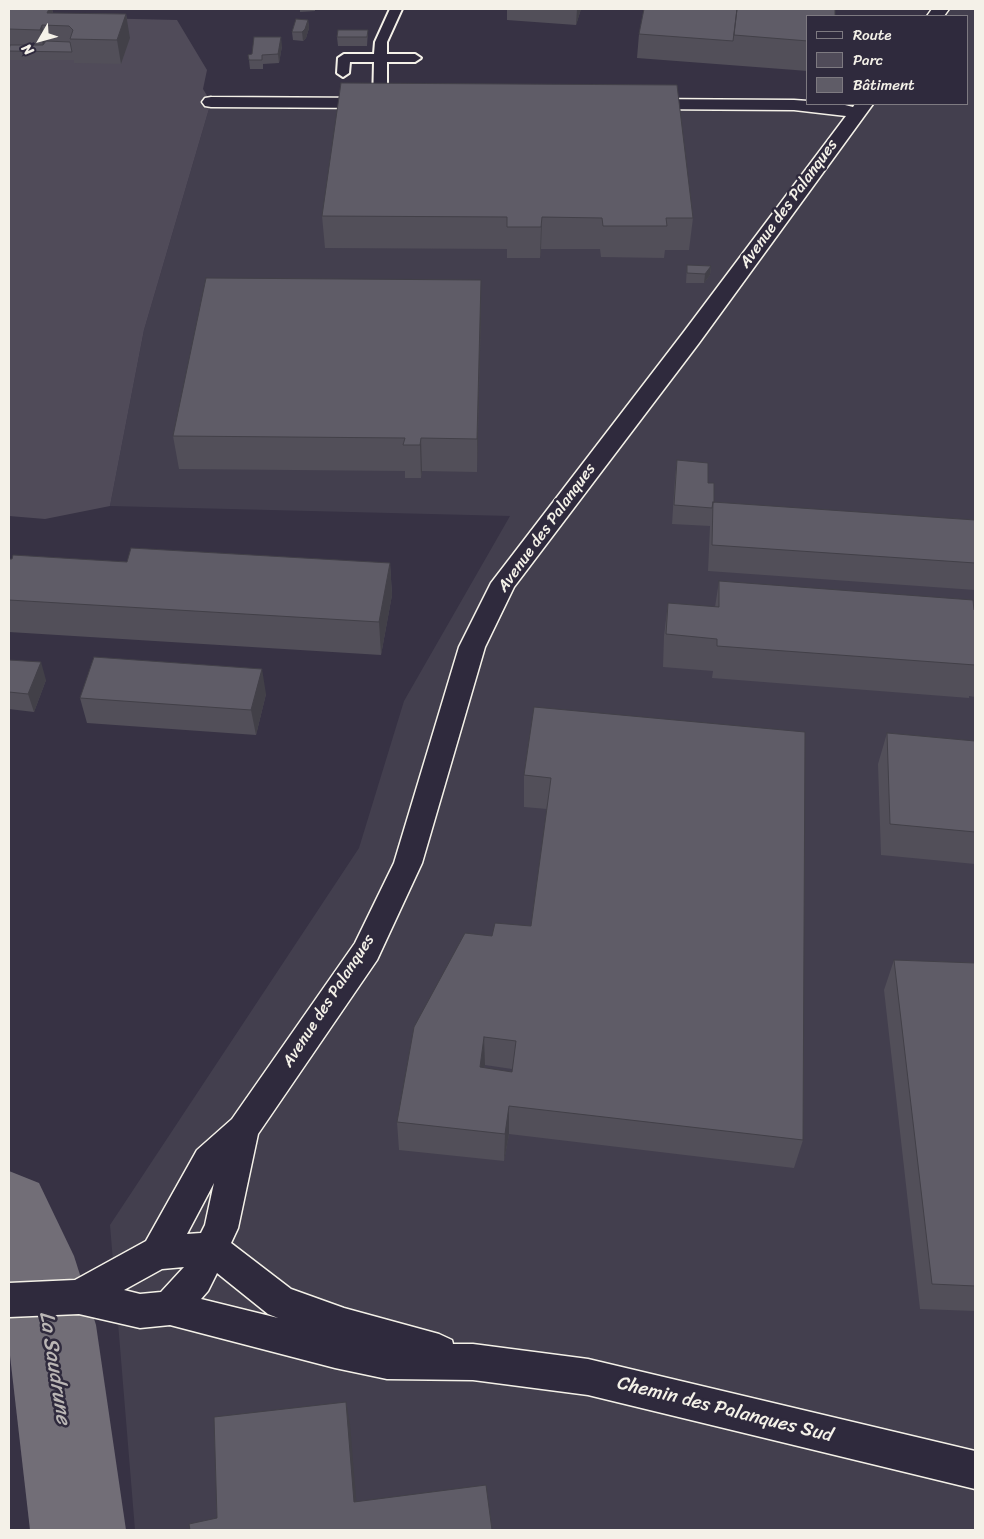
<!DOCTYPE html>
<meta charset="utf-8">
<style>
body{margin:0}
#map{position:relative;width:984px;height:1539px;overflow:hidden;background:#373244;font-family:Sriracha,sans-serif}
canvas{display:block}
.frame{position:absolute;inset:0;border:10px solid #f4f1e8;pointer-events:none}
.legend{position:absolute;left:806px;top:15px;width:162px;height:90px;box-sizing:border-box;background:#2f2a3d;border:1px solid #7e7a81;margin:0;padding:6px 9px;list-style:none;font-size:15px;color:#f4f1e8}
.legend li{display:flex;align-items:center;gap:10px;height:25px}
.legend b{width:25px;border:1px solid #7e7a81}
.north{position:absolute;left:15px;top:15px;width:50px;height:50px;-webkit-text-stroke:4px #2f2a3d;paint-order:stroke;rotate:232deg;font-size:14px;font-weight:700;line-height:20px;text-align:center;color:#f4f1e8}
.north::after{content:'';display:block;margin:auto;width:18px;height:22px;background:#f4f1e8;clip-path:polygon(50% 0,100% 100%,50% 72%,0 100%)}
</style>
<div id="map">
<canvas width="984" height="1539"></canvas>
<div class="frame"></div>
<ul class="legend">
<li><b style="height:6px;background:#2f2a3d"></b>Route</li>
<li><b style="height:14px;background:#504b59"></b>Parc</li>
<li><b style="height:14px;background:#5f5c67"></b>Bâtiment</li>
</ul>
<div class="north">N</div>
</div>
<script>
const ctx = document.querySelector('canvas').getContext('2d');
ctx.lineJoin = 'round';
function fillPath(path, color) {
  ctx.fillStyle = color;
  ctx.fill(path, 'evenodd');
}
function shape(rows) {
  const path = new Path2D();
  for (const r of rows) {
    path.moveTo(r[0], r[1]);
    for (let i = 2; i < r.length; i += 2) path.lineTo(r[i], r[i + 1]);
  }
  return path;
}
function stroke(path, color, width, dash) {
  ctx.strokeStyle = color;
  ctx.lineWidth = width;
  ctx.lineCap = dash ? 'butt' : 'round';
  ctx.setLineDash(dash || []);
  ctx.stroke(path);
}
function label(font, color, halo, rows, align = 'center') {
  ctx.font = font + ' Sriracha,sans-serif';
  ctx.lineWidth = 5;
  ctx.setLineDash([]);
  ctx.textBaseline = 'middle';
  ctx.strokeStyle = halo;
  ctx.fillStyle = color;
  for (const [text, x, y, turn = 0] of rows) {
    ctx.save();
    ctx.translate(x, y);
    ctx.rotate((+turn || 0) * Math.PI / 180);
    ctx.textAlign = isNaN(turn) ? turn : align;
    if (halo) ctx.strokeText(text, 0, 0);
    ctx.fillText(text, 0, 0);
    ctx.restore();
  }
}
const built = shape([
 [941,9,975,9,975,1530,135,1530,110,1225,359,848,404,701,510,516,110,506,144,330,211,102,794,105,856,113,864,104,968,104,968,16,935,16]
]);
const green = shape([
 [9,16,177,20,207,70,203,89,211,102,144,330,110,506,45,519,9,516]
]);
const river = shape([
 [9,1171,39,1183,74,1256,96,1325,126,1530,30,1530,9,1347,9,1171]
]);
const service = shape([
 [390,9,402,9,387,42,387,54,415,54,421,58,415,62,387,62,387,103,380,107,373,103,374,62,350,62,349,73,343,77,337,73,338,58,344,54,374,54,375,42,390,9]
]);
const minor = shape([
 [932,9,949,9,944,16,927,16,932,9],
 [211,97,376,98,382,99,385,103,382,107,376,108,211,107,205,106,202,102,205,98,211,97],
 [641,99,794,100,808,101,808,104,841,104,853,107,855,104,873,104,699,343,514,587,485,647,422,863,377,960,258,1134,238,1228,231,1243,291,1289,344,1308,439,1334,452,1340,453,1344,473,1344,588,1359,975,1451,975,1489,588,1395,473,1380,387,1379,335,1368,170,1325,140,1328,79,1314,9,1317,9,1283,75,1280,146,1241,197,1150,232,1119,355,943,394,863,459,647,491,583,683,333,846,116,794,110,641,109,635,108,632,104,635,100,641,99],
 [214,1183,205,1225,201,1233,187,1234,214,1183],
 [184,1267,161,1292,140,1294,124,1290,162,1269,184,1267],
 [217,1273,268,1314,278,1318,201,1299,208,1291,217,1273]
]);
const wall = shape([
 [9,9,52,9,53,13,126,14,130,38,121,64,74,63,74,60,10,60,9,54],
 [300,9,315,9,315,11,300,12],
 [507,9,581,9,576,25,507,20],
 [808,16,808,71,637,58,639,34],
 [308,20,309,28,306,38,303,41,293,40,292,32],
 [368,30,367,46,338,46,337,37],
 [282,46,279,63,263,64,263,69,250,69,249,60,252,54],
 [322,216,693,218,689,250,665,250,664,258,601,257,600,249,541,249,540,258,507,258,507,249,325,248],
 [687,265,711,266,710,275,704,283,686,283],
 [481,312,477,472,422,471,421,478,405,478,405,471,179,469,173,436],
 [677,460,708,483,714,503,975,520,975,590,708,571,710,526,672,524,675,478],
 [9,559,127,562,390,563,392,595,381,655,9,632],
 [719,581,975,610,975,697,969,696,969,698,712,678,713,671,663,667,664,636,668,603,715,607],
 [9,660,46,680,34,712,9,709],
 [266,694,256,735,87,723,80,698],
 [534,707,803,1140,794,1168,509,1134,504,1161,399,1150,397,1122,492,936,531,926,547,809,524,807,524,775],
 [485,1065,512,1069,512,1072,484,1068],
 [887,733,975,741,975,864,881,855,878,764],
 [894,960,975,963,975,1311,920,1309,884,990]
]);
const shadedWall = shape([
 [49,9,52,9,55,25,47,13],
 [577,9,581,9,576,25],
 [126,14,130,38,121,64,117,40],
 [308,20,309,28,306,38,303,41,302,32],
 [42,25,47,49,44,51,40,30],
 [281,37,282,46,279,63,278,54],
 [542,217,541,249,540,258,541,227],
 [711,266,710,275,704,283,705,274],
 [481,280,481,312,477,472,477,439],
 [421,438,422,471,421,478,420,445],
 [390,563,392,595,381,655,379,622],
 [41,662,46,680,34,712,28,694],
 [262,669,266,694,256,735,251,710],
 [484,1037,485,1065,480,1095,480,1067],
 [509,1106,509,1134,504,1161,505,1134],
 [346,1402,350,1424,358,1522,354,1502]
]);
const building = shape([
 [9,9,49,9,47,13,126,14,117,40,70,39,73,30,69,26,42,25,40,30,9,29,9,9],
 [644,9,737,9,733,41,639,34,644,9],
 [737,9,835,9,835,16,808,16,808,41,734,35,737,9],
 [296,19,308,20,305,29,302,32,292,32,296,19],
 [338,30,368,30,367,37,337,37,338,30],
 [254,37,281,37,278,54,262,55,262,60,249,60,248,55,252,54,254,37],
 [46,41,70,42,72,52,9,51,10,45,43,45,46,41],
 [341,83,677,85,693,218,666,218,667,226,603,226,602,218,542,217,541,227,507,227,507,217,322,216,341,83],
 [687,265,711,266,705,274,687,273,687,265],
 [206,278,481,280,477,439,421,438,420,445,403,445,405,438,173,436,206,278],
 [677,460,708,463,708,483,714,483,714,503,713,502,712,508,674,505,677,460],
 [713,502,975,520,975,563,712,545,713,502],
 [131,548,390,563,379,622,9,600,9,559,12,559,13,555,127,562,131,548],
 [719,581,973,600,974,610,975,610,975,665,717,646,717,639,666,634,668,603,719,607,719,581],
 [94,657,262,669,251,710,80,698,94,657],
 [9,660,41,662,28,694,9,692,9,660],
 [534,707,805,732,803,1140,509,1106,505,1134,397,1122,414,1027,465,933,492,936,495,923,531,926,551,778,524,775,534,707],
 [484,1037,516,1041,512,1072,480,1067,484,1037],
 [887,733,975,741,975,832,890,824,887,733],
 [894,960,975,963,975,1286,932,1284,894,960],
 [346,1402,354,1502,486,1485,492,1530,190,1530,189,1524,217,1518,214,1417,346,1402]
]);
const streetNames = [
 ["Avenue des Palanques",789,204,-54],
 ["Avenue des Palanques",547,528,-54],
 ["Avenue des Palanques",329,1001,-57]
];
const nearStreetnames = [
 ["Chemin des Palanques Sud",725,1410,14]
];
const nearWaternames = [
 ["La Saudrune",54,1368,81]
];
fillPath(built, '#433f4e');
fillPath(green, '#504b59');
fillPath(river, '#726e77');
stroke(service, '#f4f1e8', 4);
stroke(minor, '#f4f1e8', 3);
fillPath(service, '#2f2a3d');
fillPath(minor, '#2f2a3d');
fillPath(wall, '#524f59');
fillPath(shadedWall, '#424048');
fillPath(building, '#5f5c67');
stroke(building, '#424048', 1);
label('16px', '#f4f1e8', '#2f2a3d', streetNames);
label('19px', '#f4f1e8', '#2f2a3d', nearStreetnames);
label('italic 21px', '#bab6b5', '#2f2a3d', nearWaternames);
</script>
